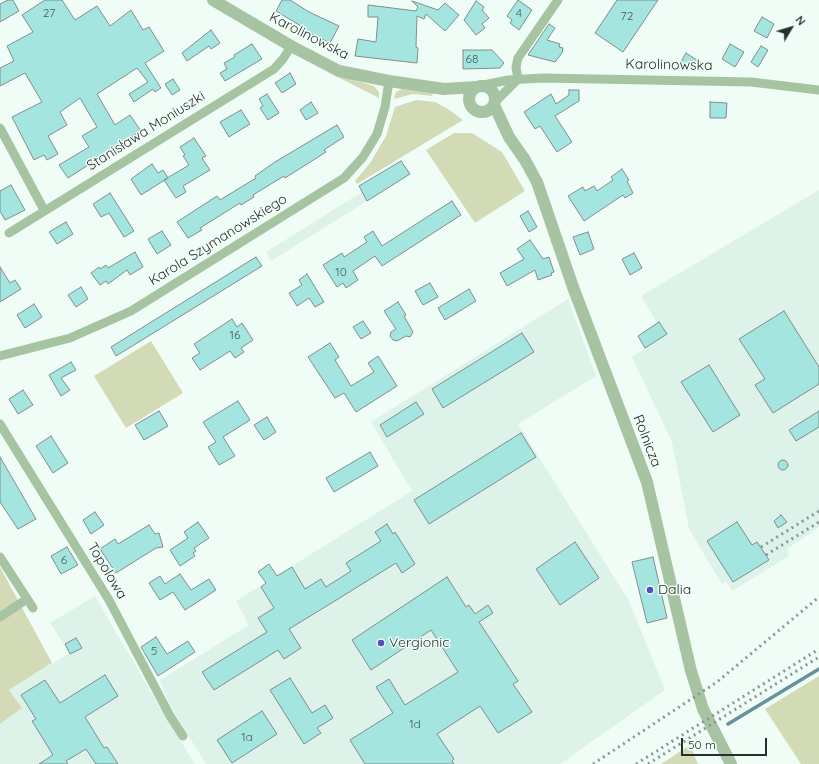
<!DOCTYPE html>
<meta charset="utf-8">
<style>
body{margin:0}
#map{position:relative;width:819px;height:764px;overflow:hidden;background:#f0fdf7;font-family:Quicksand,sans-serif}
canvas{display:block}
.north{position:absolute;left:771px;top:8px;width:40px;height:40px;-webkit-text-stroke:3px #f0fdf7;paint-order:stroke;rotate:52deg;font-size:11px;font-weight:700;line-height:16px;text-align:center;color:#292e2c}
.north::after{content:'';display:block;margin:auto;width:14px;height:18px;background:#292e2c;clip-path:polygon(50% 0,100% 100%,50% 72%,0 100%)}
.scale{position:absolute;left:681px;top:738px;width:86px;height:18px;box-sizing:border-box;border:2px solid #292e2c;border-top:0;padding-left:5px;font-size:12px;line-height:14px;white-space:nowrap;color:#292e2c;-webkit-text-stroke:3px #f0fdf7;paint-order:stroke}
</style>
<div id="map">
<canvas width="819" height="764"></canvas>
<div class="north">N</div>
<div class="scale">50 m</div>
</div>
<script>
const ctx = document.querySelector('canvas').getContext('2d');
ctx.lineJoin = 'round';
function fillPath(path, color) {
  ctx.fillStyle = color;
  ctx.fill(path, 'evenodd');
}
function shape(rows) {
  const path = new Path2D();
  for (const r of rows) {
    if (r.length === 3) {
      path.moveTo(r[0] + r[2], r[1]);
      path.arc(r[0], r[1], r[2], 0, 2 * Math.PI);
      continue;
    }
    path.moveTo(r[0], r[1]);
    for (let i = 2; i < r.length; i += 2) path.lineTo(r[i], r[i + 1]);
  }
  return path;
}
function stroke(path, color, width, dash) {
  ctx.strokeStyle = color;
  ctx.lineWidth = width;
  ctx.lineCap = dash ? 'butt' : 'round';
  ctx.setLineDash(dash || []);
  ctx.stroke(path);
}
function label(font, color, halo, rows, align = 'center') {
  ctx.font = font + ' Quicksand,sans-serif';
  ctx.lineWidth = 3;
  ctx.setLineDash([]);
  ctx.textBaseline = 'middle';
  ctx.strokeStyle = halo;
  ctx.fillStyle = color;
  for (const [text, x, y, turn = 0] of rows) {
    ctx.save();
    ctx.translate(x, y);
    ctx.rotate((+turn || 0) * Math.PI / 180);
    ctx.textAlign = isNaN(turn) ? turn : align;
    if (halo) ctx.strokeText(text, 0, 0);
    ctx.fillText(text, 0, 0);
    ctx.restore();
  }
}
const built = shape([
 [819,190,819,527,787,549,789,556,732,591,726,581,722,584,689,529,672,442,632,357,645,348,638,336,657,323,641,296],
 [362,192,367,201,271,261,266,252],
 [568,299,596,376,518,424,629,601,665,690,560,764,206,764,169,704,160,680,249,625,236,601,412,491,371,422],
 [95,596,158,704,195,764,0,764,0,724,22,708,9,690,70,653,50,623]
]);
const green = shape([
 [328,72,374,86,379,92,379,98],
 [402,89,433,93,432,96,413,94,394,99,396,92],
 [416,100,435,102,448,109,463,120,357,184,355,181,370,163,386,136,395,107],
 [454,133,472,133,502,152,525,191,475,223,426,150],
 [151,341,183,393,126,428,94,376],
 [0,567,52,663,9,690,22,708,0,724],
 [819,676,819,764,801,764,765,709],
 [690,745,698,764,661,764]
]);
const stream = shape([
 [728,724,819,669]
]);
const building = shape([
 [8,0,13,0,19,11,0,22,0,4,8,0],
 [45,0,62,0,75,20,97,6,110,26,131,10,143,30,149,27,164,51,145,63,161,88,155,92,153,89,134,102,129,94,148,82,137,68,97,94,115,125,130,115,141,131,68,178,59,165,89,147,82,136,97,127,80,98,60,112,67,125,48,136,58,154,47,160,44,155,34,160,12,117,42,102,25,73,0,86,0,68,14,61,7,46,33,32,22,15,45,0],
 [282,0,290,0,309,12,339,26,330,43,303,30,304,28,276,11,282,0],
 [518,0,532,10,519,30,510,23,512,20,507,16,518,0],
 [617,0,658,0,623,52,595,33,617,0],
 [412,1,438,10,445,3,459,15,445,31,426,14,424,19,417,16,416,47,418,48,417,63,355,56,358,39,376,42,378,17,368,17,368,5,416,11,418,7,412,1],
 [476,1,484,7,482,10,489,18,482,24,485,28,476,35,464,20,476,1],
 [762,17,774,24,767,38,754,31,762,17],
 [549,24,555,28,547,40,560,44,559,47,563,48,562,53,555,62,528,55,549,24],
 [211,30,220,43,211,49,209,46,187,61,182,53,211,30],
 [252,44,262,59,225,81,220,73,227,69,224,63,235,57,234,55,252,44],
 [730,44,744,52,735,67,722,59,730,44],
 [761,46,768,50,758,67,751,62,761,46],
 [463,50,492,50,504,63,500,68,463,69,463,50],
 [686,53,706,66,693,69,681,62,686,53],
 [290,73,296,84,282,93,275,83,290,73],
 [173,79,180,90,172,95,165,84,173,79],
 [569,90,579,90,579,101,555,116,572,142,557,152,540,126,535,129,524,112,551,94,556,104,569,95,569,90],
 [267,94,279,113,268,120,260,108,263,106,259,99,267,94],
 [311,102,318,113,306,120,300,110,311,102],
 [710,102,727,103,726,118,710,118,710,102],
 [241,110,250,124,229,137,220,122,241,110],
 [337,125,344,137,324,150,326,152,285,178,284,176,253,195,254,197,241,205,240,203,200,228,202,230,188,238,177,222,217,196,220,200,256,178,255,176,275,162,337,125],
 [194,138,206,156,202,158,210,170,183,186,186,192,176,198,164,180,189,165,183,156,185,155,180,147,194,138],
 [401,161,410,174,367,201,359,186,401,161],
 [152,164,158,173,163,170,168,178,141,195,131,179,152,164],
 [622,169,629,180,627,181,633,193,625,198,623,195,584,221,568,196,583,187,585,191,594,186,597,191,613,180,611,177,622,169],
 [11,185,25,210,5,220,0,211,0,191,11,185],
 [110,193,134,231,124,237,109,213,101,217,93,204,110,193],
 [452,201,461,215,382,266,375,256,353,271,358,280,346,288,343,283,337,287,323,265,342,253,344,257,367,242,364,237,373,231,382,246,452,201],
 [528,211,537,227,529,232,520,216,528,211],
 [66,222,73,234,57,244,49,232,66,222],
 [162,231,171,245,157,254,148,239,162,231],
 [588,232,594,249,580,255,573,237,588,232],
 [530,240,543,259,549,257,554,272,551,273,552,275,538,280,535,270,507,286,500,273,524,259,517,249,530,240],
 [135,252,143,267,130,275,127,270,108,284,106,281,100,285,91,273,99,267,100,269,106,265,108,268,135,252],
 [634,253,642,268,630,275,622,259,634,253],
 [256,257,262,266,116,356,111,347,256,257],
 [0,267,10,283,15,280,21,289,0,302,0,267],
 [307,274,324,302,315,307,309,298,297,306,289,293,302,285,299,280,307,274],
 [430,283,438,297,423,305,415,291,430,283],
 [81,287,88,299,76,307,68,295,81,287],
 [469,289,476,301,445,320,438,308,469,289],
 [398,302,406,315,404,316,413,332,410,337,406,336,397,341,393,340,390,336,391,332,396,329,384,311,398,302],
 [34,304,42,317,25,328,17,315,34,304],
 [784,311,819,367,819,384,773,413,755,385,765,379,739,339,784,311],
 [232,319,237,327,242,323,253,340,241,348,244,352,235,358,230,351,200,370,192,358,200,353,194,344,232,319],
 [363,321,371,333,361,339,353,327,363,321],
 [659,322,667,334,645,348,638,336,659,322],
 [522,333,534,352,443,408,432,389,522,333],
 [330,343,339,357,335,360,351,386,374,372,368,363,378,356,397,386,356,412,344,393,335,398,308,357,330,343],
 [71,362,76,370,61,378,70,390,61,396,49,375,71,362],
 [709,365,740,415,713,432,681,382,709,365],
 [23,390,33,405,18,414,9,399,23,390],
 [238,401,250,420,223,437,235,456,219,465,208,447,216,442,203,422,238,401],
 [416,402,424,414,387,437,380,425,416,402],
 [159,411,168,426,144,440,135,425,159,411],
 [819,411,819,427,796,441,789,430,819,411],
 [267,417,276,432,264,440,254,425,267,417],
 [521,433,536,457,429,524,414,500,521,433],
 [51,436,68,463,53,473,36,446,51,436],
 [370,452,378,466,334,492,326,478,370,452],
 [0,457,36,519,18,529,0,502,0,457],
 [783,465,5],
 [95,512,104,525,91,534,83,520,95,512],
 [781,515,787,522,778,528,774,521,781,515],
 [198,522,209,538,194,548,196,551,193,553,195,556,180,566,170,550,188,538,184,532,198,522],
 [737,522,752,545,757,542,769,560,733,582,707,541,737,522],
 [387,524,393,534,395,532,415,564,402,573,396,563,338,599,289,629,301,648,284,659,278,650,214,690,202,672,267,632,258,618,274,608,261,587,266,583,258,572,269,564,277,576,292,567,305,589,321,579,326,587,351,571,346,563,381,541,375,532,387,524],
 [149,525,155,534,159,533,163,547,156,548,116,573,100,549,115,539,118,544,149,525],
 [575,542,599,578,560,605,536,569,575,542],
 [67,547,78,565,61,574,51,556,67,547],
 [653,557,667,618,647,623,632,562,653,557],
 [180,574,191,590,209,579,216,590,185,610,173,592,160,600,149,583,160,576,165,584,180,574],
 [447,577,466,607,469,605,475,614,488,605,493,613,479,622,518,681,513,684,532,712,498,733,480,706,437,734,454,759,452,761,454,764,365,764,350,740,393,713,376,687,389,679,405,705,458,672,431,630,371,670,352,640,447,577],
 [156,637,167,654,188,641,195,652,158,676,141,647,156,637],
 [76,638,82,648,70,654,65,644,76,638],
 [105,675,118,696,85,717,104,748,107,747,118,764,96,764,86,749,66,761,68,764,39,764,53,755,32,721,36,719,21,695,45,680,60,703,105,675],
 [290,678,312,713,325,705,333,718,317,728,321,733,304,744,270,690,290,678],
 [262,711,277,734,232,763,217,740,262,711]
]);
const minor = shape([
 [518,79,516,67,518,58,558,0],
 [484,85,508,80,543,78,751,82,819,90],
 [496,101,518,79],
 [0,128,44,210],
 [9,233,274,69,283,59,291,46],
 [0,356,70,338,131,311,344,178,363,157,377,134,385,107,389,81],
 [0,424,109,600,170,716,183,736],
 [0,557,33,608],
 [0,617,27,599]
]);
const tertiary = shape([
 [213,0,291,46,339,71,389,81,444,89,476,87],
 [482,99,13],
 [494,105,509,137,525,160,537,182,573,287,647,482,691,671,703,709,731,764]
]);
const rail = shape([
 [761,547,819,511],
 [766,555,819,522],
 [593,764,717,682,819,597],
 [636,764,819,649],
 [648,764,819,657]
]);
const markers = [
 [650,590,4,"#5c4ac2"],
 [381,643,4,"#5c4ac2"]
];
const numberNames = [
 ["27",49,13],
 ["4",519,13],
 ["72",627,16],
 ["68",472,59],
 ["10",341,272],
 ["16",235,335],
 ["6",64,560],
 ["5",154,651],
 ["1d",415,724],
 ["1a",247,737]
];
const streetNames = [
 ["Karolinowska",309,36,27],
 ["Karolinowska",669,65,1],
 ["Stanisława Moniuszki",146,131,-32],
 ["Karola Szymanowskiego",218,240,-32],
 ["Rolnicza",647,441,69],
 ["Topolowa",107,571,59]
];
const poiNames = [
 ["Dalia",658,590],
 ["Vergionic",389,643]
];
fillPath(built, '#ddf2e8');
fillPath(green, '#d3dbb6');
stroke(stream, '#65919b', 3.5);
fillPath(building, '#a4e5df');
stroke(building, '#818e8d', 1);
stroke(minor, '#a6c4a2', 9);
stroke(tertiary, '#a6c4a2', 12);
stroke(rail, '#8d9793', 3, [2, 4]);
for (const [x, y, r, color] of markers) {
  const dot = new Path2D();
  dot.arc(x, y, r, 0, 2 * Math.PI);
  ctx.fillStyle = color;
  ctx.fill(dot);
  stroke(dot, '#f0fdf7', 1.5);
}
label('12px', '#485c59', null, numberNames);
label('14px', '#292e2c', '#f0fdf7', streetNames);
label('14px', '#292e2c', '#f0fdf7', poiNames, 'left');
</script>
